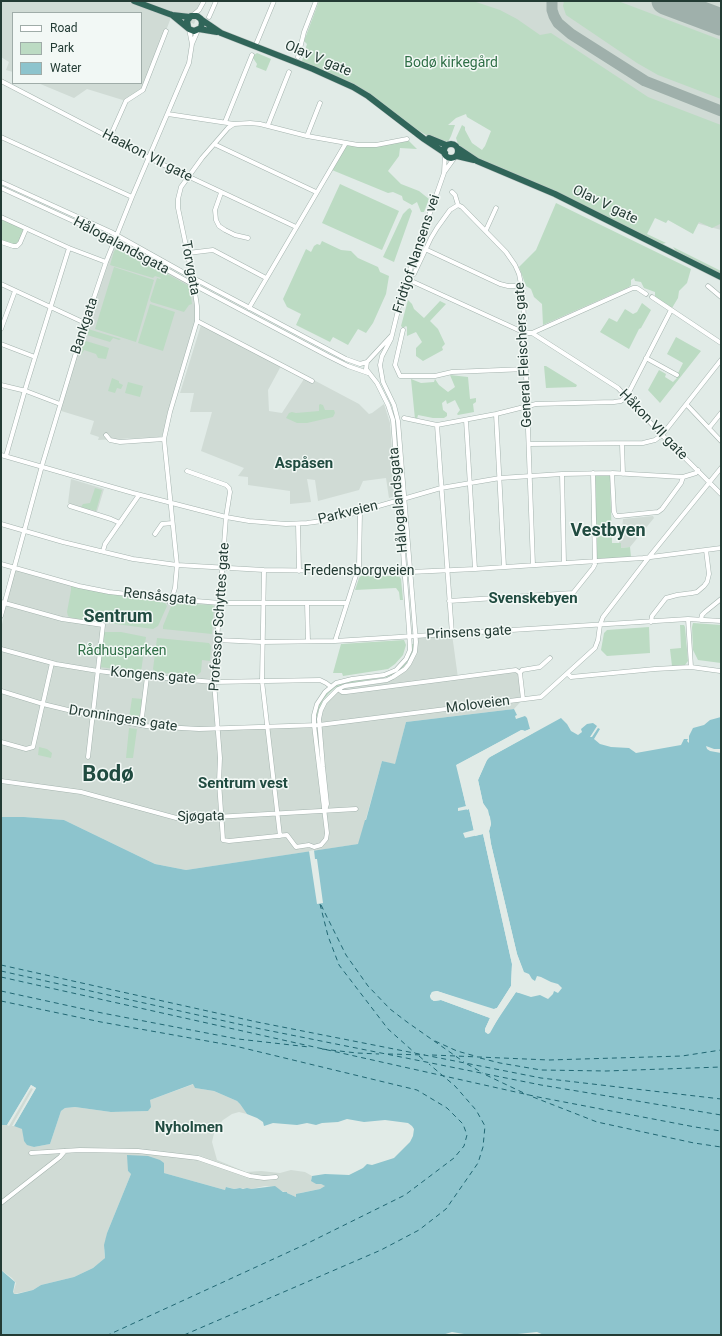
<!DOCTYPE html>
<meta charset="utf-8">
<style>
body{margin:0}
#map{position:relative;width:722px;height:1336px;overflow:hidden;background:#e1ebe7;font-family:Roboto,sans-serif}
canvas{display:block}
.frame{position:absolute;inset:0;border:2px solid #233b34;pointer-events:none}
.legend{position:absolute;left:12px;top:12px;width:130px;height:72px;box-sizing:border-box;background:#f2f8f5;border:1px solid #9faca8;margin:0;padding:5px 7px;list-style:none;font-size:12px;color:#233b34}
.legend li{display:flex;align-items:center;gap:8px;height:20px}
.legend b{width:20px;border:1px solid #9faca8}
</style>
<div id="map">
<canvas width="722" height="1336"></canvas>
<div class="frame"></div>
<ul class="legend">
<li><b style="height:5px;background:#fff"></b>Road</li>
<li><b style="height:11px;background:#bcdbc3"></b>Park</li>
<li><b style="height:11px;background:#8dc4cd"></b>Water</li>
</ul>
</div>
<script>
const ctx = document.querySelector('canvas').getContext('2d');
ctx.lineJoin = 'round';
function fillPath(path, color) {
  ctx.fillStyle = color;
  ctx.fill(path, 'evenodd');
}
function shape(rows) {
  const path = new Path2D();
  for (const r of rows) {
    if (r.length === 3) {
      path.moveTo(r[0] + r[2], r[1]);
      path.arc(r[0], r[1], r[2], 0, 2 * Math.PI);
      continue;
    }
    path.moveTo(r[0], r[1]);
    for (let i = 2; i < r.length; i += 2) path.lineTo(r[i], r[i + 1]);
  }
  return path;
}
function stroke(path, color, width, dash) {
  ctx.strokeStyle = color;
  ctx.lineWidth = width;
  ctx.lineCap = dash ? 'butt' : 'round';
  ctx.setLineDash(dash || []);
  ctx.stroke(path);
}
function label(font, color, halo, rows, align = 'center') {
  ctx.font = font + ' Roboto,sans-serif';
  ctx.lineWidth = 3;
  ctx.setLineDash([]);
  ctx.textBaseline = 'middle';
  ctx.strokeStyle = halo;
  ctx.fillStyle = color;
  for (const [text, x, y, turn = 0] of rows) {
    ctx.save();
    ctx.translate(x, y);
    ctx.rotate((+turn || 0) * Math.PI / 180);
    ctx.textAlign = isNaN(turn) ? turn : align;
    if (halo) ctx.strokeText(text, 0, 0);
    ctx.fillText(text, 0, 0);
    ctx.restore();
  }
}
const built = shape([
 [1,1,204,1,194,24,172,15,143,90,126,101,87,89,74,98,38,83,141,83,141,13,13,13,13,72,6,70,9,62,1,57],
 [438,1,721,1,721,230,660,213,670,145,541,50],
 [114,240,194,285,197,321,166,426,162,436,159,437,98,440,99,437,90,434,94,421,58,410],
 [201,325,281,366,268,390,269,411,282,413,304,379,308,377,359,404,369,414,372,413,384,404,390,423,395,496,389,498,386,478,363,481,359,490,318,501,315,480,307,479,311,502,290,504,290,491,248,485,248,477,238,476,244,468,201,451,212,412,190,412,194,393,180,393],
 [71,479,104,489,97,512,68,503],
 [653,516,654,518,630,547,621,548,621,544,619,543,619,532,622,529,623,519],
 [14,569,109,593,220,603,214,682,217,729,319,725,321,710,338,689,393,677,412,658,415,636,452,634,458,678,518,672,523,699,514,709,406,722,395,765,382,761,359,844,186,870,155,864,64,820,24,817,1,817,1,629],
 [194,1084,195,1088,214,1091,237,1101,240,1104,247,1114,239,1112,232,1114,223,1120,215,1129,212,1142,217,1160,246,1172,261,1171,280,1173,291,1170,305,1172,312,1176,311,1180,316,1184,321,1184,326,1186,320,1189,300,1193,296,1197,273,1187,265,1186,251,1189,237,1188,234,1189,227,1187,225,1190,164,1173,128,1155,128,1171,131,1174,107,1233,104,1250,105,1258,103,1260,93,1268,74,1277,41,1285,33,1290,14,1294,13,1293,16,1283,12,1278,1,1270,1,1125,7,1125,31,1085,36,1088,23,1129,23,1133,24,1141,34,1147,50,1144,61,1111,65,1108,75,1107,111,1112,148,1111,150,1100]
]);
const green = shape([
 [319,1,473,1,500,10,517,19,540,35,551,33,648,97,721,125,721,225,720,224,712,228,699,222,693,234,668,220,666,223,655,218,647,234,666,243,662,244,562,195,479,159,461,147,458,144,456,138,462,125,465,127,465,130,472,143,482,150,485,146,491,131,467,117,466,114,456,118,448,125,455,125,451,136,448,142,445,143,433,139,426,135,416,129,370,94,303,64,302,61,307,44,304,41],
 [564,1,618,1,721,40,721,99,658,75,637,63,566,15,563,6],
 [257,53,271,59,266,71,256,67,257,64,253,58,254,55],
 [407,139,417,149,400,148,399,156,388,171,401,184,419,191,429,199,424,212,421,212,417,202,412,205,403,200,402,196,393,192,388,193,332,170,346,143,368,145],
 [340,184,399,211,382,250,322,223],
 [556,203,691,269,687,283,679,291,678,298,672,308,655,297,655,292,644,288,641,282,635,281,634,278,631,280,631,285,629,287,543,325,542,304,534,297,531,289,526,286,519,267,536,250],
 [410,208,412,211,394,262,383,257,403,214,408,209],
 [1,217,26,229,17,246,1,242],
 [322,241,341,250,351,251,358,258,378,267,380,272,389,276,386,294,373,323,366,333,358,329,348,345,333,337,330,342,296,325,301,314,287,307,283,299,306,249,311,252,314,246,317,244,320,245],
 [673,247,721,271,721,274,676,251],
 [118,248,122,249,189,286,190,290,192,304,189,305,184,312,151,302,150,300,157,278,160,279,161,278,155,276,153,278,110,265,114,251],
 [114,267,154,280,136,342,95,329],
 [408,300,412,304,414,309,424,318,440,301,446,304,430,321,438,329,445,344,442,347,443,350,423,361,416,356,416,348,422,342,416,332,407,336,407,327,406,326,403,328,401,326],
 [642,303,651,310,641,328,639,329,629,349,600,332,609,318,617,322,625,309,633,314,637,312],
 [150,304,175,312,163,351,138,343],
 [88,329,121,339,119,340,113,338,110,342,87,335],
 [676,337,701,351,660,403,648,390,659,370,666,374,665,377,673,382,677,378,676,377,683,363,667,354],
 [86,341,109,348,106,359,98,358,96,354,84,350,81,355,80,353,84,342],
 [544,366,546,366,577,385,576,387,546,388],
 [450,375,468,377,470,399,476,398,476,402,473,404,474,412,458,415,457,414,460,410,455,400,447,404,446,400,442,403,443,410,447,413,447,416,444,418,433,418,418,415,417,419,415,419,411,379,421,383,434,382,435,379,439,385,448,392,455,387],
 [112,378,119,381,119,383,123,385,121,389,117,388,115,393,108,391],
 [128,382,143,386,140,397,125,393],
 [320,404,323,405,325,410,334,410,335,413,333,417,307,423,297,423,286,418,289,413,292,412,296,413,319,411,319,405],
 [595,476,610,476,612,543,621,543,621,548,630,547,631,557,597,559],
 [95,488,102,490,96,511,81,507,83,504,90,503],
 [361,576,399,576,401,579,403,600,400,600,399,592,396,588,355,590,359,578],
 [71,586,165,603,167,606,158,626,153,629,72,618,68,616,67,612,71,590],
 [174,603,212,605,214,606,212,634,163,629,163,626,172,604],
 [693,623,721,625,721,663,698,660,693,650,692,627],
 [680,625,684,625,685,627,688,661,685,665,672,666,670,649,681,648],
 [649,627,650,653,607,656,601,650,604,633,607,630],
 [103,632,121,632,146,637,141,672,99,667],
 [157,638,209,643,211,646,210,661,202,660,201,672,196,676,155,672,153,669],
 [404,640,406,645,403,655,395,664,388,669,343,676,342,673,333,673,341,644],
 [412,644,414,644,414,648,410,659,402,669,394,674,387,677,345,684,336,687,329,693,323,700,316,718,316,712,320,702,326,694,333,687,343,682,398,670,408,659],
 [132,698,142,699,139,719,129,718],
 [129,728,137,729,133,758,126,758],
 [39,747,47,749,52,753,51,758,38,755]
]);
const water = shape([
 [514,709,517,715,515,716,516,719,525,716,527,718,530,729,525,731,521,730,457,765,466,806,458,808,458,811,469,809,474,830,463,833,465,838,483,834,512,964,511,986,497,1008,491,1010,437,991,432,992,430,996,431,999,434,1001,441,1000,490,1018,485,1029,485,1030,488,1034,516,992,531,997,540,995,548,999,553,994,554,991,558,993,562,988,558,984,551,982,541,977,537,976,535,981,532,979,529,974,524,972,517,954,491,844,489,831,491,824,488,810,483,803,478,780,486,761,490,757,561,718,567,724,571,731,578,735,582,732,581,729,587,724,593,723,597,726,590,737,592,737,598,728,600,729,594,739,600,744,611,747,629,748,636,753,681,745,684,739,688,739,687,741,689,743,689,736,693,728,704,725,710,720,721,717,721,749,714,749,706,746,707,749,710,751,721,753,721,1335,544,1335,537,1332,508,1335,470,1335,452,1332,442,1335,1,1335,1,1270,15,1282,13,1292,14,1294,17,1294,33,1290,41,1285,74,1277,93,1268,105,1258,104,1245,107,1233,131,1174,128,1171,127,1155,148,1156,160,1160,164,1163,164,1173,225,1190,226,1187,234,1189,240,1188,243,1189,247,1188,251,1189,275,1186,283,1192,287,1192,287,1193,296,1197,296,1194,320,1189,325,1186,321,1184,316,1184,311,1181,312,1176,325,1174,349,1175,363,1168,367,1164,372,1165,394,1158,410,1142,413,1136,414,1129,412,1126,408,1123,385,1120,364,1122,347,1119,338,1122,322,1123,316,1125,307,1123,297,1125,273,1123,264,1126,263,1122,257,1118,247,1114,240,1104,237,1101,214,1091,195,1088,193,1084,150,1100,151,1107,148,1111,111,1112,75,1107,65,1108,61,1111,50,1144,34,1147,27,1145,24,1141,22,1129,14,1126,36,1088,31,1085,7,1125,1,1125,1,817,24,817,64,820,155,864,186,870,358,844,365,820,366,820,382,761,395,764,406,722]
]);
const pier = shape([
 [530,729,531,731,525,733,522,732,459,766,467,807,471,808,476,830,474,832,469,809,467,810,456,765,522,730,525,731],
 [532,732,533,733,488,758,478,780,483,803,490,817,491,824,489,831,491,844,517,954,523,971,523,974,515,955,489,844,487,831,489,824,488,817,481,804,476,780,487,757],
 [483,832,485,833,511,943,515,967,513,987,499,1010,494,1011,490,1012,437,993,433,994,432,996,434,999,442,998,491,1016,492,1019,487,1029,488,1032,515,991,519,991,519,993,516,992,500,1015,490,1033,488,1034,485,1032,485,1029,490,1018,441,1000,434,1001,431,999,430,996,432,992,437,991,494,1009,497,1008,511,986,512,964,483,834,475,836,475,834],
 [314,850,315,859,317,859,323,903,317,904,309,851],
 [31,1085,36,1088,14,1126,12,1126,33,1089,31,1088,9,1126,7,1125]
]);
const ferry = shape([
 [320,904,328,936,339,965,388,1029,415,1053],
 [321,905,346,955,368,986,390,1009,407,1022,464,1062],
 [1,965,257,1022,541,1078,721,1099],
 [1,971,256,1028,541,1085,721,1115],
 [1,977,538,1097,695,1127,721,1131],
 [1,991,102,1013,238,1039,309,1047],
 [1,1001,101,1022,235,1046,417,1090,447,1108,463,1124,467,1135,464,1146,454,1158,405,1195,304,1245,108,1335],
 [435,1041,457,1051,475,1056],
 [322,1049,357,1053,379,1054],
 [388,1054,425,1055],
 [432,1055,549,1060,682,1056,721,1050],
 [419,1056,426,1062],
 [480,1058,500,1063,541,1070,606,1071,721,1067],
 [467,1064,483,1073],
 [486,1075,528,1095],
 [533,1097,597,1122,694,1143,721,1147],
 [184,1335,381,1250,419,1230,446,1209,478,1163,483,1147,485,1126,476,1110,455,1086,429,1064]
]);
const taxiway = shape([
 [552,1,552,10,554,16,558,23,571,34,645,81,721,111]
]);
const runway = shape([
 [665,1,721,22]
]);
const minor = shape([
 [193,15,199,10,204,1],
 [209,17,216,1],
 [257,42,274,1],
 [192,44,198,30],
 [298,57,304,32,316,1],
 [1,81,149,158,296,227],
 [168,114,234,124],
 [225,122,252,55],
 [268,125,289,72],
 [307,136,320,103],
 [1,137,132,197],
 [110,137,126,101,143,90,166,31],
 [214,144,316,192],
 [445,171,455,157],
 [1,182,111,232,197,280,346,359,360,364,367,362,392,335],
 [1,188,108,237,194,285,328,356,348,366,368,373],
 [452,192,455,195,458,205],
 [221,193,215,210,216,220,219,226,225,230,235,235,248,238],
 [1,217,69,248,106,262],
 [486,230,496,208],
 [1,242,13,246,17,246,20,243,26,229],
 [425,249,500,284,508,286,522,286],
 [188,253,213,250,266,278],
 [414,274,431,238,437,228,450,210,458,205,462,207,506,252,515,265,519,274,523,294,533,565],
 [407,279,525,333,532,333,618,388,662,435,721,494],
 [1,284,85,323],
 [708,286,721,297],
 [652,297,721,343],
 [249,308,346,143],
 [197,321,312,381],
 [1,329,15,291],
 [403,330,395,365,400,376,435,376,452,372,526,369],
 [532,333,633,288,637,288,646,294],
 [1,344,35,357],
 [646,358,677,375],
 [1,385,26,391,60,404],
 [687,405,721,441],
 [496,414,504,567],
 [404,418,437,425,496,414,536,404,614,402,621,401,627,396,671,310],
 [466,420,475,569],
 [437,425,452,634],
 [709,428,721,413],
 [106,435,110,440,120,442,164,439],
 [529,444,643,443,655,440,662,435,721,360],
 [622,444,623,474],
 [1,455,133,493,226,517,249,521,286,524,307,523,330,520,441,488,500,478,562,474,612,473,683,477,696,473,698,470],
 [6,456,27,383,69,248],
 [187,471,226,485,229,488,230,492,226,517,214,682,220,758,219,782,223,840,229,841,287,835,296,847,309,845,314,847,321,845,326,839,327,833,314,725,314,715,317,704,325,692,336,683,352,679,384,675,396,670,406,659,410,650,409,630,393,420,388,405,377,383,366,369,367,362],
 [612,473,614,512,616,516,619,516,658,512,662,509,681,483,683,477],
 [562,474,564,563],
 [70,506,111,519,120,523],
 [1,524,63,542,133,559,177,565,264,570,411,572,475,569,643,558,721,548],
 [298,524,299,571],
 [155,534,162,524,172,523],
 [103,551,105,544,139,495],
 [1,564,79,586,109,592,172,599,220,603,347,603],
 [264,570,262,681,280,836],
 [449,601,573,593,593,568,595,564,593,473],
 [1,602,62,619,103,625,88,757],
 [170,603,175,588,177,565,164,439,170,412,197,321,197,306,193,279,178,208,178,199,181,187,202,158,228,128,234,124,250,123,260,124,307,136,358,145,376,145,407,139],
 [307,603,308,641],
 [1,616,43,462,81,336,106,262,132,197,189,63,192,44,189,29],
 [688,619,691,667],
 [701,620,702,615,705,612,721,599],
 [651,622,652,616,666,598,677,595,692,593,697,592,704,586,707,582,709,574,706,550],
 [216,640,262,642,335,641,688,619,721,621],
 [335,641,359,566,360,512],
 [1,649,56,664,98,671,141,676,214,682,320,680,326,683,330,686],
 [520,673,522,670,540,667,550,658],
 [568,674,571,677,655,669,691,667,720,671],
 [338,689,342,692,346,692,516,670,520,673,523,699],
 [1,691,43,704,93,716,146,726,199,729,319,725,541,697,595,648,598,640,600,625,603,617,649,557,721,468],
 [141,725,147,677],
 [1,742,26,749,33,747,52,663],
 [1,781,81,792,180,819,356,809],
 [325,810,327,804,323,767,319,719,321,710,325,702,338,689,345,686,387,680,393,677,405,669,409,664,415,652,416,642,398,421,394,405,383,382,380,365,382,356,391,339,403,290,444,173,445,154],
 [31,1153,80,1150,138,1151,198,1158,250,1176,264,1178,276,1177],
 [1,1203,60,1157,65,1151]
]);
const highway = shape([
 [134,1,172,15,190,17],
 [172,15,189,29,194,31,201,28,202,23,201,19,197,16,191,16,187,21,188,27],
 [202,20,221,33,313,69,353,87,368,96,424,139,445,153],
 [199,29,217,32],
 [429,138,446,145],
 [451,151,7],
 [459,149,477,161,555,194,721,277],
 [457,156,474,160]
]);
const streetNames = [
 ["Olav V gate",318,59,23],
 ["Haakon VII gate",147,156,27],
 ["Olav V gate",605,205,26],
 ["Hålogalandsgata",121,246,28],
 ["Fridtjof Nansens vei",417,254,-72],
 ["Torvgata",190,268,80],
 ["Bankgata",85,326,-72],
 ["General Fleischers gate",524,355,-93],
 ["Håkon VII gate",653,425,46],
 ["Hålogalandsgata",399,500,-95],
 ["Parkveien",348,513,-14],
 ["Fredensborgveien",359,571],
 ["Rensåsgata",160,597,6],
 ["Professor Schyttes gate",220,617,-86],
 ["Prinsens gate",469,633,-3],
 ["Kongens gate",153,676,5],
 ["Moloveien",478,705,-7],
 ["Dronningens gate",123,719,9],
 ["Sjøgata",201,817,-1]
];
const parkNames = [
 ["Bodø kirkegård",451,63],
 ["Rådhusparken",122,651]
];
const neighbourhoodNames = [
 ["Aspåsen",304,464],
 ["Svenskebyen",533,599],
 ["Sentrum vest",243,784],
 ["Nyholmen",189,1128]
];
const districtNames = [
 ["Vestbyen",608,531],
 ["Sentrum",118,617]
];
const townNames = [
 ["Bodø",108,775]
];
fillPath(built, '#d0dbd5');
fillPath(green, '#bcdbc3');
fillPath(water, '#8dc4cd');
fillPath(pier, '#e1ebe7');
stroke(ferry, '#216773', 1, [5, 4]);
stroke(taxiway, '#9fb0ab', 11);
stroke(runway, '#9fb0ab', 27);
stroke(minor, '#a4b3ae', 5);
stroke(highway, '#c1c8c6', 7);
stroke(minor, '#fff', 4);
stroke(highway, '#306559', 6);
label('14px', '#233b34', '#f2f8f5', streetNames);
label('14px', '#2f6f47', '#f2f8f5', parkNames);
label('bold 15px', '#204b40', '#f2f8f5', neighbourhoodNames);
label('bold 18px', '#204b40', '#f2f8f5', districtNames);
label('bold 22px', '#204b40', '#f2f8f5', townNames);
</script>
